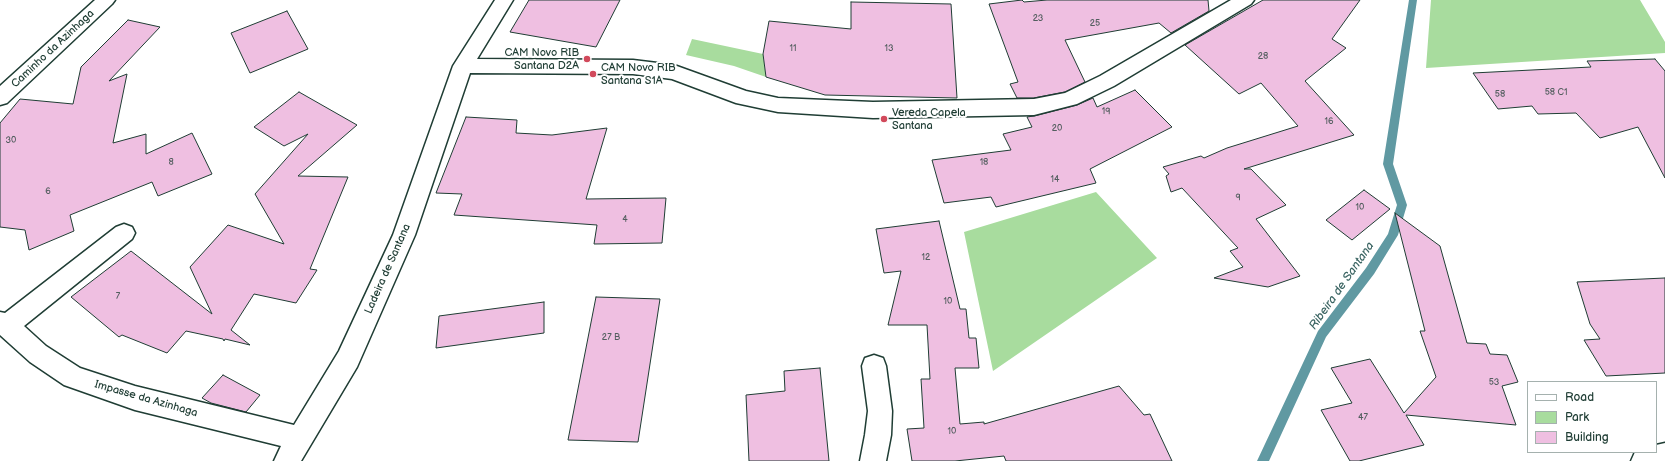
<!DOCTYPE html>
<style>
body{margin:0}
#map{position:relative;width:1665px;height:461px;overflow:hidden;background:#fff;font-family:"Balsamiq Sans",sans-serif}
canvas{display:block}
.legend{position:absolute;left:1527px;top:381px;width:130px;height:72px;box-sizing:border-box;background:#fff;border:1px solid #a5b1ae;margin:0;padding:5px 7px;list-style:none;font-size:12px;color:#1f3d34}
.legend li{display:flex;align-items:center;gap:8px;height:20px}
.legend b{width:20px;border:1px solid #a5b1ae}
</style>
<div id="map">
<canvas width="1665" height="461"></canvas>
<ul class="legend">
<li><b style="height:5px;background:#fff"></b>Road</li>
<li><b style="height:11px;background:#a8dc9e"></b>Park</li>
<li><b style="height:11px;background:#efbfe1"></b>Building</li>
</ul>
</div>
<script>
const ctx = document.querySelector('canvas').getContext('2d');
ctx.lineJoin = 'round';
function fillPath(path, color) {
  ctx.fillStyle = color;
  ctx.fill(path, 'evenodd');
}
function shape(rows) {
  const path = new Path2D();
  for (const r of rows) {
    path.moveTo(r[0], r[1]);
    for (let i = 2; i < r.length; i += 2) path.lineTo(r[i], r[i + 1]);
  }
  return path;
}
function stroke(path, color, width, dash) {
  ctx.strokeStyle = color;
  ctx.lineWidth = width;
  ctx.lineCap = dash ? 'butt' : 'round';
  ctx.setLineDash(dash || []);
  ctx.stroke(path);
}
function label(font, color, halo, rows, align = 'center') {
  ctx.font = font + ' "Balsamiq Sans",sans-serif';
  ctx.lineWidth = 4;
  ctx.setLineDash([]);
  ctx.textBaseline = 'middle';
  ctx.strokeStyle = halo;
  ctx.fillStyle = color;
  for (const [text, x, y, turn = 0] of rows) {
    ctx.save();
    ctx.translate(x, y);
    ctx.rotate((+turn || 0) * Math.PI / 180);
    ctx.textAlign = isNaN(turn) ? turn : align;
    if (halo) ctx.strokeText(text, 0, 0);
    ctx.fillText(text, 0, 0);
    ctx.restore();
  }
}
const green = shape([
 [1431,0,1640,0,1665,42,1665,53,1426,68],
 [692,39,763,54,766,77,734,66,686,55],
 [1096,192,1157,258,993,371,964,232]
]);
const stream = shape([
 [1409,0,1417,0,1393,164,1407,205,1398,235,1374,274,1326,337,1269,461,1257,461,1318,331,1366,268,1388,234,1397,205,1383,164,1409,0]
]);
const building = shape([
 [529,0,620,0,596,47,510,32,529,0],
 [1022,0,1024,2,1047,0,1208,0,1209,11,1171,33,1159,23,1065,40,1085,82,1065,92,1034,98,1017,98,1010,84,1018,82,989,4,1022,0],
 [1263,0,1360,0,1332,39,1346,48,1305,81,1354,135,1244,169,1251,169,1286,205,1256,219,1300,276,1268,287,1214,278,1243,267,1230,251,1238,248,1182,188,1171,192,1166,176,1169,174,1163,167,1201,156,1204,158,1227,148,1298,126,1261,83,1239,94,1185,45,1263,0],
 [851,2,951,4,957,98,825,95,766,77,763,54,769,21,851,29,851,2],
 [287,11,308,49,250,73,231,33,287,11],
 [128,20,160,27,109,81,127,74,113,143,146,134,146,154,192,133,212,174,158,196,152,182,70,215,74,231,29,250,25,230,0,227,0,123,20,99,73,104,81,67,128,20],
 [1655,59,1665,71,1665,178,1638,127,1600,138,1576,113,1538,114,1532,106,1498,109,1473,73,1591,67,1587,61,1655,59],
 [1135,90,1172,127,1090,169,1096,183,996,207,991,197,944,203,932,160,1011,150,1003,134,1032,127,1027,117,1034,116,1077,105,1093,98,1097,107,1135,90],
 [299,92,357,125,298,176,348,177,310,269,317,270,296,303,254,294,231,330,250,345,225,339,224,341,223,339,186,331,167,353,122,335,119,337,71,297,131,251,212,314,190,267,228,225,284,244,255,194,308,134,284,146,254,127,299,92],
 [466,117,517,120,516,133,552,135,607,128,586,199,666,198,662,243,594,244,597,225,454,215,462,194,436,193,466,117],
 [1364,190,1390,209,1352,240,1326,220,1364,190],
 [1395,213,1440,246,1467,343,1486,344,1490,354,1507,355,1518,382,1502,386,1516,425,1406,415,1424,445,1359,461,1350,461,1321,410,1352,403,1331,368,1370,359,1404,413,1436,377,1420,331,1425,331,1395,213],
 [939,221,960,309,966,309,969,338,976,338,979,368,955,368,960,424,984,422,984,424,1119,386,1144,415,1150,414,1172,461,1006,461,1004,456,955,461,912,461,907,429,924,428,921,379,930,379,927,325,888,325,901,271,884,273,876,229,939,221],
 [1665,278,1665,373,1606,376,1584,340,1600,339,1590,324,1577,282,1665,278],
 [596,297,660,299,638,442,568,440,596,297],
 [544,302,544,333,436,348,439,316,544,302],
 [820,368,829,461,749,461,746,395,785,391,784,371,820,368],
 [223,375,260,395,246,412,211,403,202,398,223,375]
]);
const street = shape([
 [95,0,115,0,112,4,7,103,0,105,0,86,95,0],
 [495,0,513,0,477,59,633,60,674,65,746,91,778,98,873,102,1034,99,1065,93,1100,76,1231,0,1254,0,1251,4,1114,86,1077,104,1034,115,873,118,778,112,736,103,672,79,633,74,470,73,415,235,357,367,301,461,274,461,281,446,135,410,64,385,30,362,0,335,0,312,5,313,116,227,124,224,132,227,135,233,132,239,24,326,46,346,80,368,135,386,294,425,339,351,393,235,453,66,495,0],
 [874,355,883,358,886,366,892,411,891,435,886,461,860,461,865,435,868,411,862,366,865,358,874,355],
 [1665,443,1665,461,1631,461,1635,452,1656,452,1656,445,1665,443]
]);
const markers = [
 [587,59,4,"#d1495b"],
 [593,74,4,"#d1495b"],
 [884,119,4,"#d1495b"]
];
const numberNames = [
 ["23",1038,19],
 ["25",1095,24],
 ["11",793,49],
 ["13",889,49],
 ["28",1263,57],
 ["58 C1",1556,93],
 ["58",1500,95],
 ["19",1106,112],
 ["16",1329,122],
 ["20",1057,129],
 ["30",11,141],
 ["8",171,163],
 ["18",984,163],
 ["14",1055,180],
 ["6",48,192],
 ["9",1238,198],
 ["10",1360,208],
 ["4",625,220],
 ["12",926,258],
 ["7",118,297],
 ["10",948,302],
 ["27 B",611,338],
 ["53",1494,383],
 ["47",1363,418],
 ["10",952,432]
];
const streetNames = [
 ["Caminho da Azinhaga",53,49,-43],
 ["Ladeira de Santana",388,269,-66],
 ["Impasse da Azinhaga",146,399,16]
];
const poiNames = [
 ["CAM Novo RIB",579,53,"right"],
 ["Santana D2A",579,66,"right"],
 ["CAM Novo RIB",601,68],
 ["Santana S1A",601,81],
 ["Vereda Capela",892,113],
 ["Santana",892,126]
];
const waterNames = [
 ["Ribeira de Santana",1342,286,-55]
];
fillPath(green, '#a8dc9e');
fillPath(stream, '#6099a2');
fillPath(building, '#efbfe1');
stroke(building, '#1f3d34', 1);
stroke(street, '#1f3d34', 3);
fillPath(street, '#fff');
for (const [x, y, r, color] of markers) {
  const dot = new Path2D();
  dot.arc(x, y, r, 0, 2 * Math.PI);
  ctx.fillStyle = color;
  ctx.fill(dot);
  stroke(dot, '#fff', 1.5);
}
label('9px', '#535e5f', null, numberNames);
label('11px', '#1f3d34', '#fff', streetNames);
label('11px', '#1f3d34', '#fff', poiNames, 'left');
label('italic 12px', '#3a6462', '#fff', waterNames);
</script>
